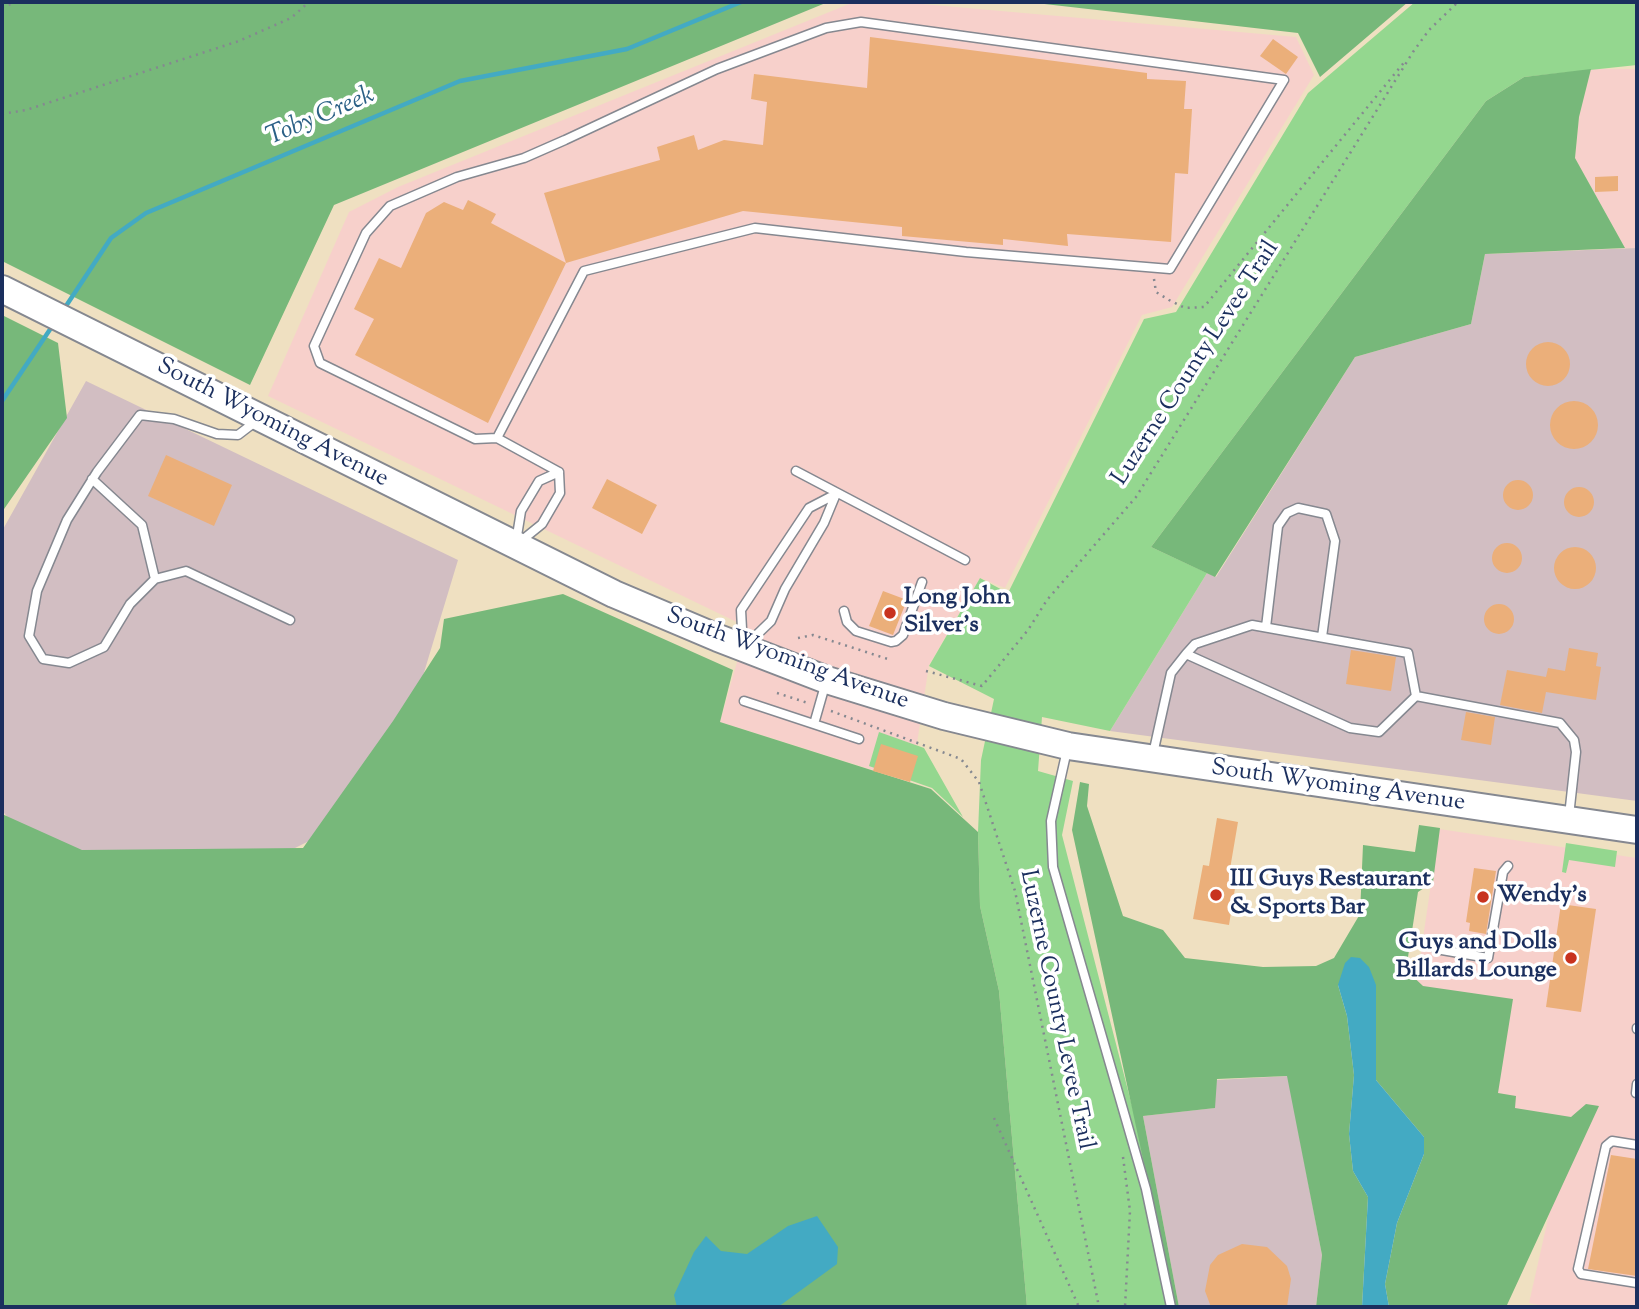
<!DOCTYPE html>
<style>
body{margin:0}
#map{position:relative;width:1639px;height:1309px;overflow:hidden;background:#efe0c1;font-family:"Sorts Mill Goudy",serif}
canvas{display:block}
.frame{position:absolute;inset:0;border:4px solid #1b2f5e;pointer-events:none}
</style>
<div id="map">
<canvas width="1639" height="1309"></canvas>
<div class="frame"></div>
</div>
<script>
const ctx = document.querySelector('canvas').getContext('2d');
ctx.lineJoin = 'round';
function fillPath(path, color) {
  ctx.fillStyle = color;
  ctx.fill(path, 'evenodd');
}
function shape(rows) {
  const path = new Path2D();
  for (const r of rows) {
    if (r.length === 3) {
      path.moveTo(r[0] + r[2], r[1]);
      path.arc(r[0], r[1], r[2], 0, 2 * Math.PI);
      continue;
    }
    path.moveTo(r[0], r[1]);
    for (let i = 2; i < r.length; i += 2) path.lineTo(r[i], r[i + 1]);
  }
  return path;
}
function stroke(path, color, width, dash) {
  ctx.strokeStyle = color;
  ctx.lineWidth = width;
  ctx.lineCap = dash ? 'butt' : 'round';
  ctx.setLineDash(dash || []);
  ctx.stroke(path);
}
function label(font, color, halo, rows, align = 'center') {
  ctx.font = font + ' "Sorts Mill Goudy",serif';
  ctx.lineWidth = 7;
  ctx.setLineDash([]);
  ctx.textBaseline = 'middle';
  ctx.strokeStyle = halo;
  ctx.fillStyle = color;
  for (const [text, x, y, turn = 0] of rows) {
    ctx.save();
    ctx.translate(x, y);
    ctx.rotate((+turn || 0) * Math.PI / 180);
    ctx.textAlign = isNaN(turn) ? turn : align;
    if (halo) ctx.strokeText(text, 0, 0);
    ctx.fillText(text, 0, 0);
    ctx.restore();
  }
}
const built = shape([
 [854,2,899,2,1296,37,1314,75,1172,307,1142,315,1005,588,980,578,929,665,911,782,720,722,747,627,268,396,349,212,398,187],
 [1591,69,1637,69,1637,248,1625,248,1575,158,1579,117],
 [1439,829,1637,858,1637,1307,1548,1307,1529,1303,1566,1139,1472,1124,1414,1000]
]);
const industrial = shape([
 [1637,248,1637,801,1110,731,1207,573,1216,577,1355,357,1471,324,1485,254],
 [86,381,458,560,416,699,321,835,235,878,57,885,2,810,2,531],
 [1288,1076,1322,1255,1316,1307,1179,1307,1143,1116,1214,1108,1216,1080]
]);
const green = shape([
 [1415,2,1637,2,1637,65,1524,77,1486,101,1151,547,1207,573,1110,731,1042,717,1038,771,1073,781,1062,835,1138,1129,1175,1307,1027,1307,999,991,980,906,978,832,981,760,994,699,929,666,980,578,1008,593,1144,319,1176,312,1308,93],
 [879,732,924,748,963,817,932,788,869,766],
 [1566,843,1617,851,1615,867,1569,860,1566,873,1562,872]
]);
const forest = shape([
 [2,2,828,2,334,205,250,385,2,261],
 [1027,2,1408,2,1320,77,1298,33],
 [1591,69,1579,117,1575,158,1625,248,1485,254,1471,324,1355,357,1215,577,1151,547,1486,101,1524,77],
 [2,315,58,343,67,418,2,512],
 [563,594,733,670,720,722,931,789,978,832,980,906,999,991,1027,1307,2,1307,2,814,82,850,303,848,393,721,440,648,444,619],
 [1080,782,1089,784,1087,806,1123,916,1163,930,1185,958,1263,967,1316,966,1334,958,1360,914,1363,845,1415,852,1419,825,1440,828,1433,882,1418,892,1406,970,1423,986,1513,999,1498,1093,1516,1096,1515,1108,1571,1117,1586,1104,1599,1106,1507,1305,1575,1307,1389,1307,1385,1284,1397,1223,1424,1154,1424,1137,1376,1080,1376,985,1338,985,1347,1016,1354,1075,1349,1134,1353,1171,1368,1197,1362,1307,1316,1307,1322,1255,1287,1076,1217,1079,1215,1108,1143,1116,1179,1307,1175,1307,1072,830]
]);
const water = shape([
 [1351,957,1360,958,1369,967,1376,985,1376,1080,1424,1137,1424,1154,1397,1223,1385,1284,1389,1307,1362,1307,1368,1197,1353,1171,1349,1134,1354,1075,1347,1016,1338,985,1345,963],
 [817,1216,838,1247,837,1264,778,1307,677,1307,674,1295,694,1252,706,1236,721,1251,747,1254,788,1226]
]);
const stream = shape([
 [64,309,111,238,146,213,460,81,627,49,741,2],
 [2,401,53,325]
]);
const building = shape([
 [870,37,1147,73,1147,79,1186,81,1184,109,1192,109,1188,174,1175,173,1171,242,1067,234,1068,246,1003,239,1003,245,902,236,902,227,743,211,566,263,544,193,660,160,657,147,694,135,698,150,724,140,763,145,767,102,751,99,754,74,867,88],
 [1273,39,1298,57,1286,74,1260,56],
 [1618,176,1618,191,1595,192,1595,177],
 [468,200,496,214,491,223,566,263,488,423,355,355,374,319,354,309,379,258,401,268,426,213,444,202,463,210],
 [1548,364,22],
 [1574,425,24],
 [166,455,232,485,214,526,148,496],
 [607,479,657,505,642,534,592,508],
 [1518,495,15],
 [1579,502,15],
 [1507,558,15],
 [1575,568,21],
 [883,591,907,600,893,635,869,626],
 [1499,619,15],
 [1569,648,1598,653,1596,666,1601,667,1596,700,1546,692,1542,713,1500,705,1507,670,1546,677,1548,668,1565,671],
 [1351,650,1396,657,1391,691,1346,684],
 [1466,712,1495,717,1491,745,1461,740],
 [881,744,918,756,910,782,873,771],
 [1217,818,1238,822,1230,869,1238,870,1229,925,1193,919,1203,865,1209,866],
 [1474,868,1496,871,1486,934,1469,931,1470,923,1466,922],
 [1561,904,1596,909,1581,1012,1546,1007],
 [1611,1155,1637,1159,1637,1276,1588,1269],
 [1242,1244,1267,1247,1287,1266,1291,1279,1287,1307,1211,1307,1205,1291,1210,1265,1218,1255]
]);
const path = shape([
 [2,7,17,2],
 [2,114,26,110,239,41,291,18,309,2],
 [1154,279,1156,292,1169,300,1185,308,1204,307,1406,60],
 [798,638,813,635,891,660],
 [926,671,982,686,1028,630,1047,600,1136,497,1413,52,1429,30,1458,2],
 [777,693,808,703],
 [831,711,961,759,979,782,1015,891,1099,1307],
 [994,1118,1079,1307],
 [1123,1157,1130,1211,1125,1307]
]);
const lane = shape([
 [255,422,238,435,217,434,174,419,140,415,97,472,67,520,37,591,29,636,43,659,69,663,104,647,130,604,155,579,186,571,290,620],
 [497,438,584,271,755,228,966,252,1170,269,1284,80,861,22,826,28,717,69,565,140,524,158,457,177,390,206,366,233,314,346,320,363,475,439,497,438,559,472],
 [796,471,965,560],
 [92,479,142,525,155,579],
 [836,494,824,523,785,589,771,621,743,648,741,610,809,508,836,494],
 [521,541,542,524,560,493,559,472],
 [516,542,521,511,539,481,559,472],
 [844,611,847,622,856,631,891,642,896,641,903,635,922,582],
 [1266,627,1278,526,1287,513,1298,508,1326,514,1335,541,1322,637],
 [1186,654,1195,644,1252,625,1408,653,1416,696],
 [744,701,859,739],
 [814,724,826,682],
 [1067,750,1051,821,1053,867,1146,1189,1171,1307],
 [1153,754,1171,673,1186,654,1350,728,1379,732,1416,696,1560,723,1574,740,1576,752,1569,816],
 [1436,949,1488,958,1503,872,1508,866],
 [1637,1028,1637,1029],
 [1636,1093,1637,1084],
 [1637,1145,1612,1141,1606,1146,1578,1269,1581,1274,1637,1283]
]);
const primary = shape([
 [2,289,614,594,718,638,827,680,944,716,1068,746,1637,830]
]);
const markers = [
 [890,613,7,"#c8321e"],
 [1216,895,7,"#c8321e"],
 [1483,897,7,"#c8321e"],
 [1571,958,7,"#c8321e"]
];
const streetNames = [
 ["Luzerne County Levee Trail",1197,364,-57],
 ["South Wyoming Avenue",272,424,27],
 ["South Wyoming Avenue",787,660,20],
 ["South Wyoming Avenue",1338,787,8],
 ["Luzerne County Levee Trail",1055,1010,78]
];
const poiNames = [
 ["Long John",904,599],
 ["Silver's",904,627],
 ["III Guys Restaurant",1230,881],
 ["& Sports Bar",1230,909],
 ["Wendy's",1497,897],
 ["Guys and Dolls",1557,944,"right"],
 ["Billards Lounge",1557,972,"right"]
];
const waterNames = [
 ["Toby Creek",321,118,-23]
];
fillPath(built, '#f7d0cb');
fillPath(industrial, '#d2bec2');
fillPath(green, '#94d78f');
fillPath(forest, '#77b87a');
fillPath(water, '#43aac3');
stroke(stream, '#43aac3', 4.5);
fillPath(building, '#ebaf7a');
stroke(lane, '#858890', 11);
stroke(primary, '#858890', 30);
stroke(path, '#858890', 2.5, [2, 5]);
stroke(lane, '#fff', 8);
stroke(primary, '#fff', 26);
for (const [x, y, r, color] of markers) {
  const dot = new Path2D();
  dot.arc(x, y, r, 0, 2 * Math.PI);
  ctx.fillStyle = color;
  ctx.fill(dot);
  stroke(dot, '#fff', 2.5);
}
label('24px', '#1b2f5e', '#fff', streetNames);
label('bold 24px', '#1b2f5e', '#fff', poiNames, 'left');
label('italic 26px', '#2b6086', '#fff', waterNames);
</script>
